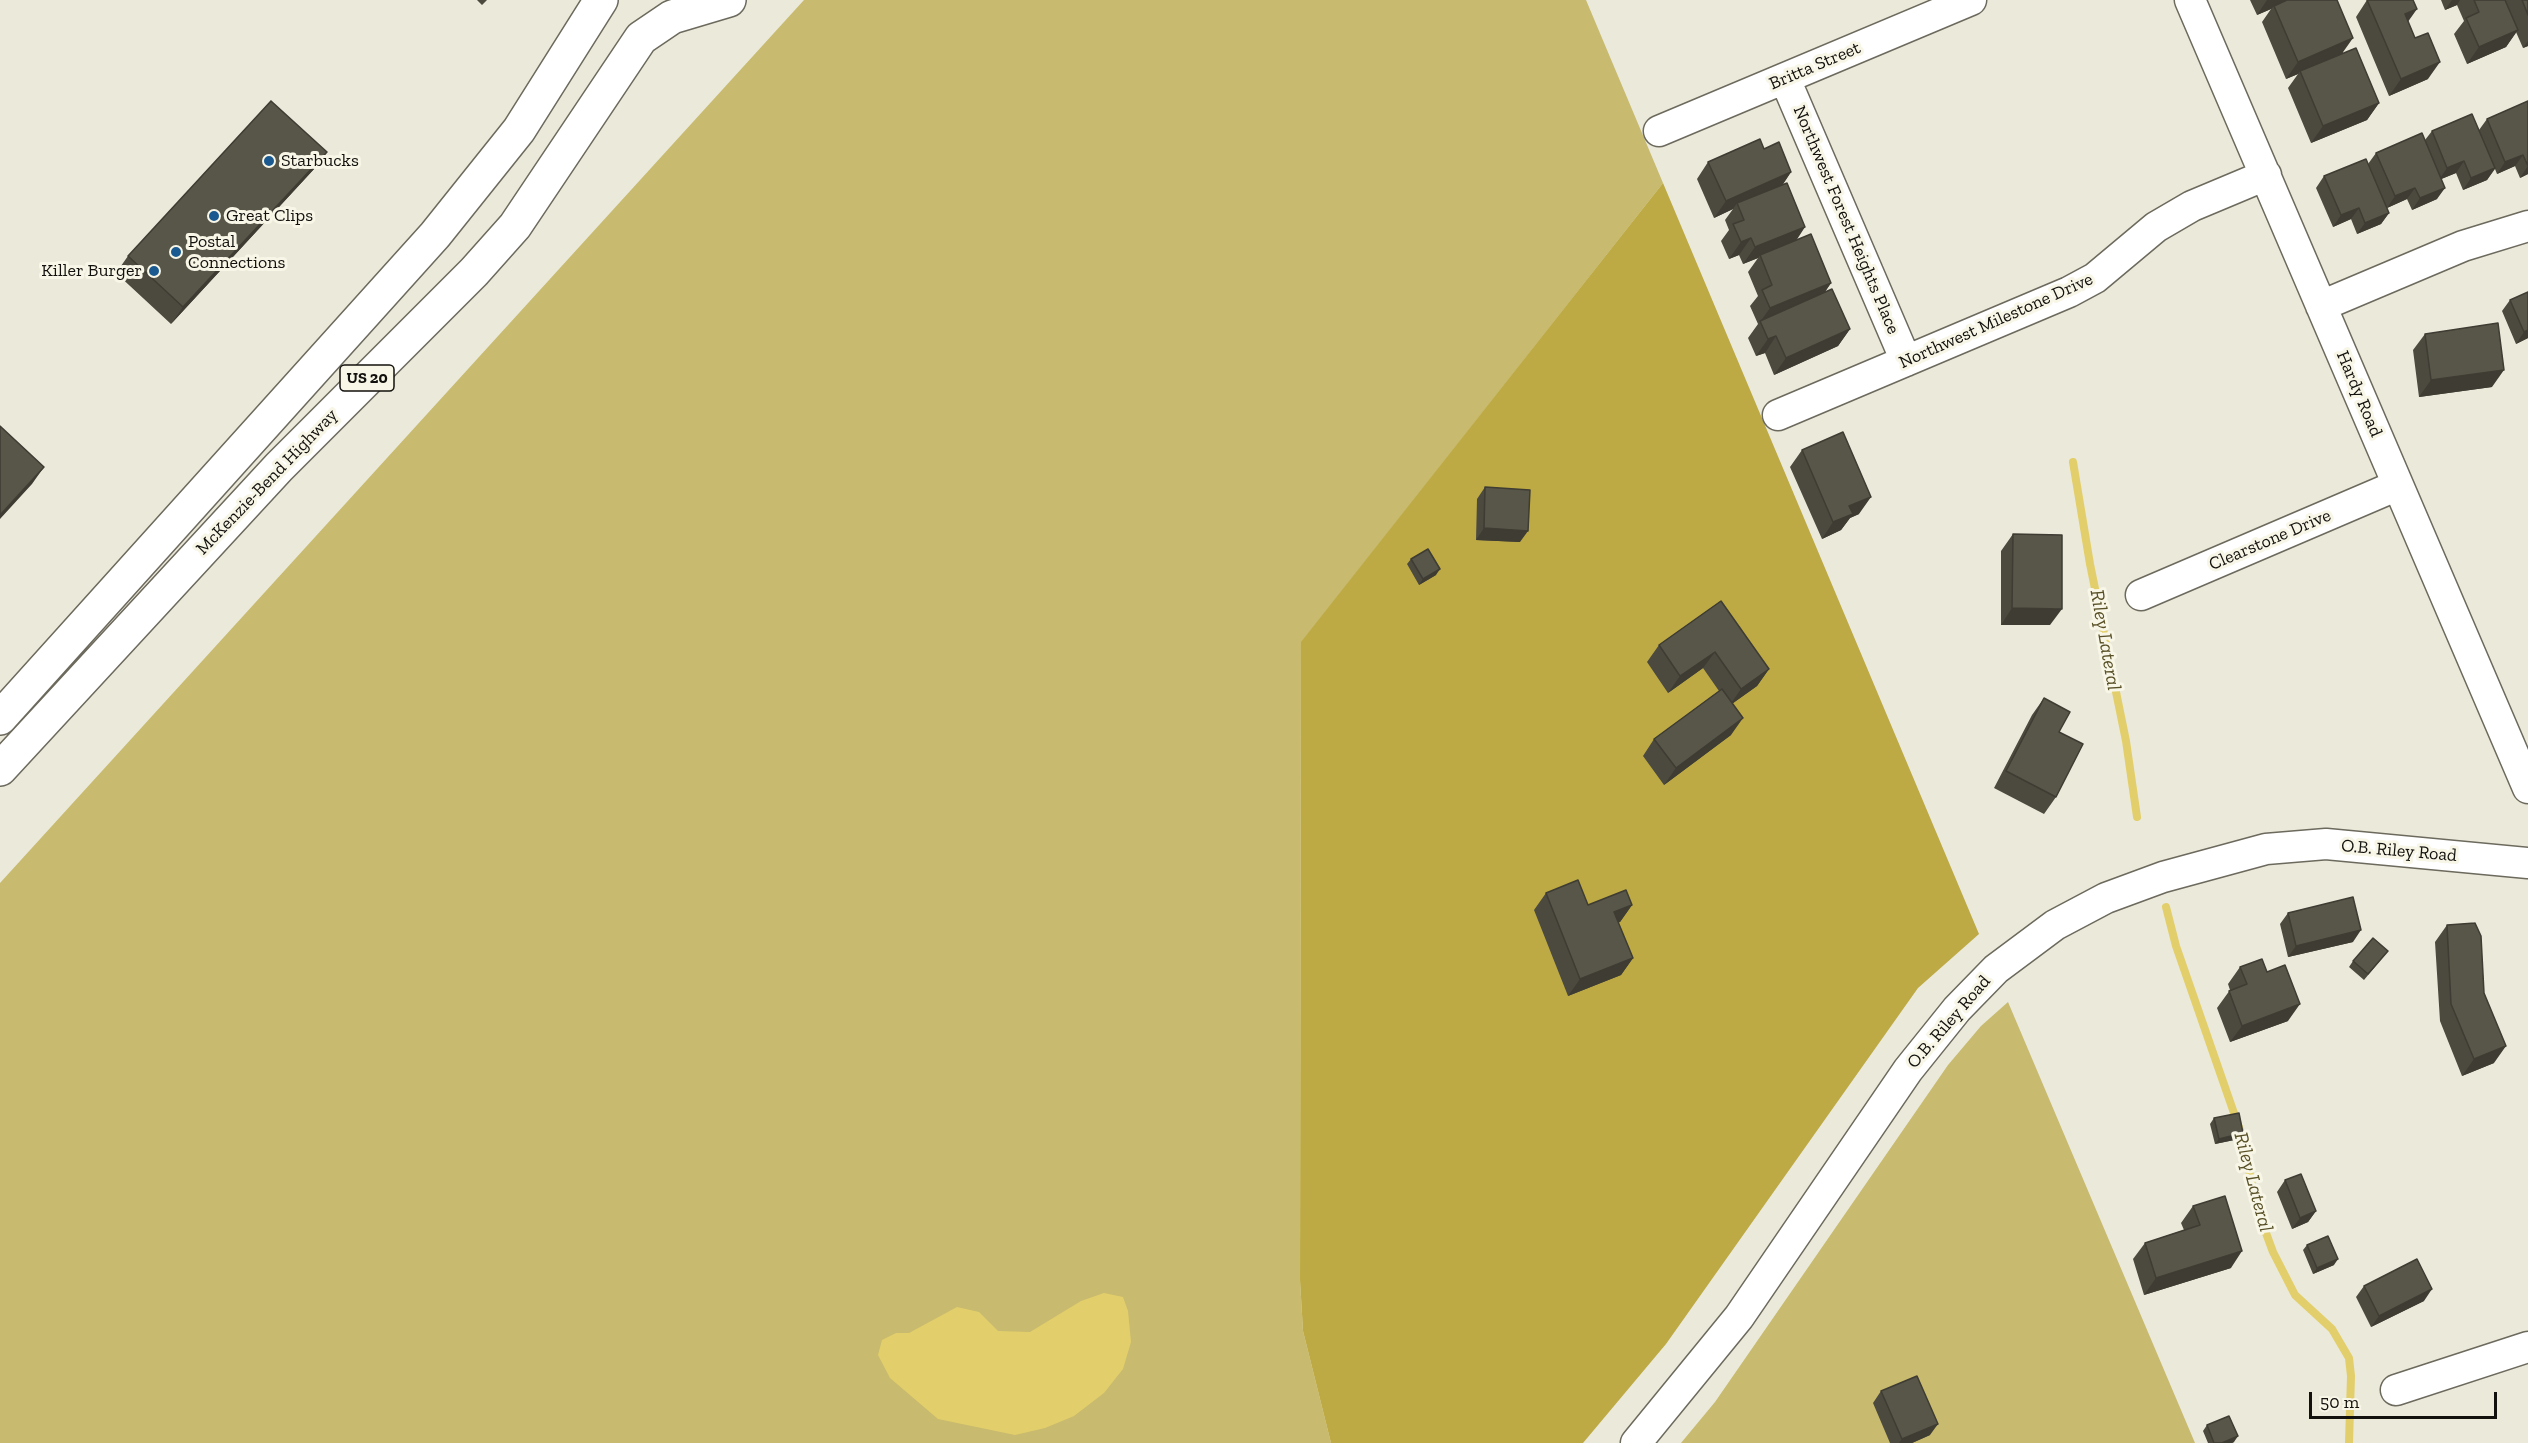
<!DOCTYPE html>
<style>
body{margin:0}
#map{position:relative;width:2528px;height:1443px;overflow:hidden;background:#ebe9da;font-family:"Zilla Slab",serif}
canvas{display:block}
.scale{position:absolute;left:2309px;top:1392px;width:188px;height:27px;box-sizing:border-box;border:3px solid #12110d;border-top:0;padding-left:8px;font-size:18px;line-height:21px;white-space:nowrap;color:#12110d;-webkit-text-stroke:4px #f8f6e7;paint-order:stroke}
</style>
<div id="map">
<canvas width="2528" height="1443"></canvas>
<div class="scale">50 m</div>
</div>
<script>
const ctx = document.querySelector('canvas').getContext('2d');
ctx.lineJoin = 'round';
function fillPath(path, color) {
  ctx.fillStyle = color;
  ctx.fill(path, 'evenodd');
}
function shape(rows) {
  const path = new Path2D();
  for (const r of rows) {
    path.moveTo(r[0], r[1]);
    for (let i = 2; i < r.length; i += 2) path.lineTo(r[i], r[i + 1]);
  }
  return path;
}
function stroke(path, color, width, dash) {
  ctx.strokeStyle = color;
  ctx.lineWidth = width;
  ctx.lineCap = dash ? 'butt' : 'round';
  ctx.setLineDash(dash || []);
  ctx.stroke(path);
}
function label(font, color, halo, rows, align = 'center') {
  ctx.font = font + ' "Zilla Slab",serif';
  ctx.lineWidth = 6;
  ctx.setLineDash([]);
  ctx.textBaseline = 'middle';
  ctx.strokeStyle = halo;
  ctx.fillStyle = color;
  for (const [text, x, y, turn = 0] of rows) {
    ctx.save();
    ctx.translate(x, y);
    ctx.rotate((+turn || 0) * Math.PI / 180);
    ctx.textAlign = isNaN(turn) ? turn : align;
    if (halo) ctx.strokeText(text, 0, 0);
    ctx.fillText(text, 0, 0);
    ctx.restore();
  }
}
const green = shape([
 [804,0,1586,0,1663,183,1301,643,1300,1280,1303,1331,1331,1443,0,1443,0,883],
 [2008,1002,2195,1443,1681,1443,1715,1402,1948,1065,1981,1026]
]);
const forest = shape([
 [1663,183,1979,934,1918,988,1666,1344,1583,1443,1331,1443,1303,1331,1300,1280,1301,642]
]);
const water = shape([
 [1104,1293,1123,1297,1128,1311,1131,1342,1123,1369,1104,1393,1074,1416,1045,1428,1015,1435,938,1419,890,1378,878,1355,882,1340,896,1333,909,1333,957,1307,979,1312,998,1331,1030,1332,1081,1301]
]);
const stream = shape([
 [2073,462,2090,564,2126,741,2137,817],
 [2166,907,2176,946,2243,1139,2256,1206,2273,1252,2295,1295,2332,1329,2349,1358,2351,1376,2349,1443]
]);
const minor = shape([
 [2190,0,2528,788],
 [1785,79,1906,361],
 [1659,131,1971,0],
 [2321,306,2463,246,2528,226],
 [1778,415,2069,292,2095,278,2156,227,2192,206,2266,175],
 [2141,595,2398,485],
 [2396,1390,2528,1347],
 [1636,1443,1739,1317,1908,1070,1957,1009,1996,969,2055,925,2106,898,2163,877,2266,849,2326,844,2528,863]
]);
const highway = shape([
 [0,718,435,235,519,130,601,0],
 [0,769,279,467,474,272,515,226,641,38,672,17,729,0]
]);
const wall = shape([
 [477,0,487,0,482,5],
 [2250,0,2337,0,2343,54,2379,103,2367,120,2311,143,2288,88,2298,74,2286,79,2262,22,2271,9,2257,15],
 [2367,0,2408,22,2415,38,2428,79,2389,96,2356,17],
 [2441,0,2528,0,2528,46,2523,48,2516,32,2506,47,2467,64,2454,34,2464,21,2457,5,2445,10],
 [2528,101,2528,174,2520,178,2515,166,2497,174,2495,169,2487,180,2463,190,2456,173,2441,179,2437,199,2412,210,2407,199,2387,208,2389,213,2381,224,2357,234,2351,219,2333,227,2316,188,2324,176,2368,164,2376,153,2425,140,2432,131,2479,130,2487,119],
 [1764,149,1791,172,1782,185,1796,241,1831,283,1825,292,1850,329,1838,346,1774,375,1765,353,1756,356,1748,338,1758,324,1750,306,1758,296,1748,272,1758,258,1743,264,1739,255,1729,259,1721,241,1729,230,1725,220,1733,209,1714,218,1697,179,1708,162],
 [327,152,315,168,171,324,116,273,128,256],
 [2510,300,2528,338,2516,344,2502,311],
 [2425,334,2492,387,2419,397,2413,350],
 [1802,450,1859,514,1850,518,1841,530,1822,539,1790,467],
 [1485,487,1520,542,1476,540,1477,499],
 [2013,534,2050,625,2001,625,2001,551],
 [1411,559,1436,575,1419,585,1407,564],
 [1721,601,1769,669,1757,686,1733,703,1731,735,1664,785,1643,756,1654,739,1719,691,1703,668,1668,693,1647,662,1659,645],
 [2044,698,2056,797,2044,814,1994,788,2032,715],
 [1546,893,1588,905,1632,905,1620,922,1618,922,1633,958,1621,975,1568,996,1534,910],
 [2288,913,2353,942,2288,957,2280,924],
 [2447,925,2484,993,2494,1063,2462,1076,2440,1021,2435,942],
 [2388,951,2364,980,2349,967,2353,961],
 [2240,967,2267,972,2288,1021,2230,1042,2217,1008,2230,990,2228,984],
 [2214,1118,2243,1133,2239,1139,2215,1144,2210,1124],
 [2285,1180,2316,1211,2308,1222,2292,1229,2277,1192],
 [2193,1206,2231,1268,2144,1295,2133,1259,2145,1243,2184,1230,2181,1223],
 [2307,1245,2334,1265,2313,1274,2303,1250],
 [2364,1286,2424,1301,2371,1327,2356,1297],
 [1881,1391,1930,1435,1912,1443,1890,1443,1873,1403],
 [2207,1425,2234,1442,2232,1443,2208,1443,2203,1431]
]);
const shadedWall = shape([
 [2267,0,2292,0,2274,6,2271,9,2257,15],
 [2452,0,2460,0,2457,5,2445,10],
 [2417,9,2405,26,2405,14],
 [2518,30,2506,47,2467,64,2479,47],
 [2353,38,2341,55,2300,71,2298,74,2286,79,2298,62],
 [2528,41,2528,46,2523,48],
 [2440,62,2428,79,2389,96,2401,79],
 [2379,103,2367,120,2311,143,2323,126],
 [327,152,315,168,171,324,183,307],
 [2523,155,2515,166,2497,174,2505,162],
 [2464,161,2456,173,2439,180,2447,168],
 [2528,166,2528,174,2520,178],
 [2495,168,2487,180,2463,190,2471,178],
 [1791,172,1780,189,1737,203,1733,209,1714,218,1726,201],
 [2415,188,2407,199,2387,208,2395,196],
 [2445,188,2437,199,2412,210,2420,198],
 [2359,208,2351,219,2333,227,2341,215],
 [2389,213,2381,224,2357,234,2365,223],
 [1805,227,1794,244,1760,255,1758,258,1743,264,1755,247],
 [1751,238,1739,255,1729,259,1741,242],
 [1831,283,1819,300,1760,322,1770,308],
 [1850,329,1838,346,1774,375,1786,358],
 [2528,330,2528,338,2516,344,2524,332],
 [1776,336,1765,353,1756,356,1768,339],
 [2504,370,2492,387,2419,397,2431,380],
 [44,467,32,484,0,519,0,515],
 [1871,497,1859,514,1850,518,1841,530,1822,539,1833,522,1849,506],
 [1484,528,1528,531,1520,542,1476,540],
 [1440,569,1436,575,1419,585,1423,579],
 [2012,608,2062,609,2050,625,2001,625],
 [1715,652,1703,668,1668,693,1680,676],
 [1769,669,1757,686,1729,706,1741,689],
 [1743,718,1731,735,1664,785,1676,768],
 [1632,905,1620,922,1602,929,1614,912],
 [2361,930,2353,942,2288,957,2296,946],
 [1633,958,1621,975,1568,996,1580,979],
 [2300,1004,2288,1021,2230,1042,2242,1026],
 [2506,1046,2494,1063,2462,1076,2474,1059],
 [2243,1133,2239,1139,2215,1144,2219,1139],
 [2316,1211,2308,1222,2292,1229,2300,1218],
 [2242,1251,2231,1268,2144,1295,2156,1278],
 [2338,1259,2334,1265,2313,1274,2317,1268],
 [2432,1289,2424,1301,2371,1327,2379,1316],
 [1938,1424,1930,1435,1912,1443,1899,1443,1902,1439],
 [2238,1436,2234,1442,2232,1443,2222,1443]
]);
const building = shape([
 [2287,0,2337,0,2353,38,2298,62,2274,6,2287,0],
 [2367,0,2413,0,2417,9,2405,14,2415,38,2428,33,2440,62,2401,79,2367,0],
 [2474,0,2505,0,2518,30,2479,47,2466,18,2479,12,2474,0],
 [2522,0,2528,0,2528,15,2522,0],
 [2356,48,2379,103,2323,126,2300,71,2356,48],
 [271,101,327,152,183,307,128,256,271,101],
 [2528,101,2528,166,2523,155,2505,162,2487,119,2528,101],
 [2472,114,2495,168,2471,178,2464,161,2447,168,2432,131,2472,114],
 [2422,133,2445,188,2420,198,2415,188,2395,196,2376,153,2422,133],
 [1760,139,1764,149,1779,142,1791,172,1726,201,1708,162,1760,139],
 [2366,159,2389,213,2365,223,2359,208,2341,215,2324,176,2366,159],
 [1787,183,1805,227,1755,247,1751,238,1741,242,1733,224,1744,220,1737,203,1787,183],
 [1811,234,1831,283,1770,308,1762,290,1772,285,1760,255,1811,234],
 [1832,289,1850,329,1786,358,1776,336,1768,339,1760,321,1832,289],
 [2528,292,2528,330,2524,332,2510,300,2528,292],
 [2498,323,2504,370,2431,380,2425,334,2498,323],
 [0,426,44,467,0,515,0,426],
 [1843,432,1871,497,1849,506,1853,514,1833,522,1802,450,1843,432],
 [1485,487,1530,490,1528,531,1484,528,1485,487],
 [2013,534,2062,535,2062,609,2012,608,2013,534],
 [1428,549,1440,569,1423,579,1411,559,1428,549],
 [1721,601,1769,669,1741,689,1715,652,1680,676,1659,645,1721,601],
 [1722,689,1743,718,1676,768,1654,739,1722,689],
 [2044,698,2070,712,2059,732,2083,744,2056,797,2006,771,2044,698],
 [1578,880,1588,905,1626,890,1632,905,1614,912,1633,958,1580,979,1546,893,1578,880],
 [2353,897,2361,930,2296,946,2288,913,2353,897],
 [2475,923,2481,936,2484,993,2506,1046,2474,1059,2451,1004,2447,925,2475,923],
 [2373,938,2388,951,2368,974,2353,961,2373,938],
 [2262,959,2267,972,2285,965,2300,1004,2242,1026,2229,991,2247,984,2240,967,2262,959],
 [2239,1113,2243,1133,2219,1139,2214,1118,2239,1113],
 [2301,1174,2316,1211,2300,1218,2285,1180,2301,1174],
 [2225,1196,2242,1251,2156,1278,2145,1243,2200,1225,2193,1206,2225,1196],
 [2328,1236,2338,1259,2317,1268,2307,1245,2328,1236],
 [2417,1259,2432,1289,2379,1316,2364,1286,2417,1259],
 [1917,1376,1938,1424,1902,1439,1881,1391,1917,1376],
 [2229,1416,2238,1436,2222,1443,2214,1443,2207,1425,2229,1416]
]);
const markers = [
 [269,161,6,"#1b5a90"],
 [214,216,6,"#1b5a90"],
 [176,252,6,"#1b5a90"],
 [154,271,6,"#1b5a90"]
];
const shields = [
 [367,378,54]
];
const shieldNames = [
 ["US 20",367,378]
];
const streetNames = [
 ["Britta Street",1815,66,-23],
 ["Northwest Forest Heights Place",1846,220,67],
 ["Northwest Milestone Drive",1996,321,-24],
 ["Hardy Road",2359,394,67],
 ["McKenzie-Bend Highway",267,482,-46],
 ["Clearstone Drive",2270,540,-23],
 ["O.B. Riley Road",2399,851,5],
 ["O.B. Riley Road",1949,1022,-49]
];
const poiNames = [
 ["Starbucks",281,161],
 ["Great Clips",226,216],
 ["Postal",188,242],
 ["Connections",188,263],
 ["Killer Burger",142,271,"right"]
];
const waterNames = [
 ["Riley Lateral",2105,640,80],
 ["Riley Lateral",2253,1182,75]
];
fillPath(green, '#c8ba6e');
fillPath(forest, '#bdaa44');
fillPath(water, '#e2cf6b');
stroke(stream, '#e2cf6b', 8);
stroke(minor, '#6c695d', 33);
stroke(highway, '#6c695d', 36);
stroke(minor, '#fff', 30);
stroke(highway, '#fff', 33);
fillPath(wall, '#4c4a3f');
fillPath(shadedWall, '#3e3c33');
fillPath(building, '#585649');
stroke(building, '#3e3c33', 1.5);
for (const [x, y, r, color] of markers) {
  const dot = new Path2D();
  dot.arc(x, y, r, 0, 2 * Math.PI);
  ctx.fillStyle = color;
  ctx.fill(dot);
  stroke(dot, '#f8f6e7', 2);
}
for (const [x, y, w] of shields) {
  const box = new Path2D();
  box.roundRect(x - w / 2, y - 13, w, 26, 4.5);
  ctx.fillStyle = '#f8f6e7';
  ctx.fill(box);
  stroke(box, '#12110d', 1.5);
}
label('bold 16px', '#12110d', null, shieldNames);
label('18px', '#12110d', '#f8f6e7', streetNames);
label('18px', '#12110d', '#f8f6e7', poiNames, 'left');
label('italic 20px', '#585026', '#f8f6e7', waterNames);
</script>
